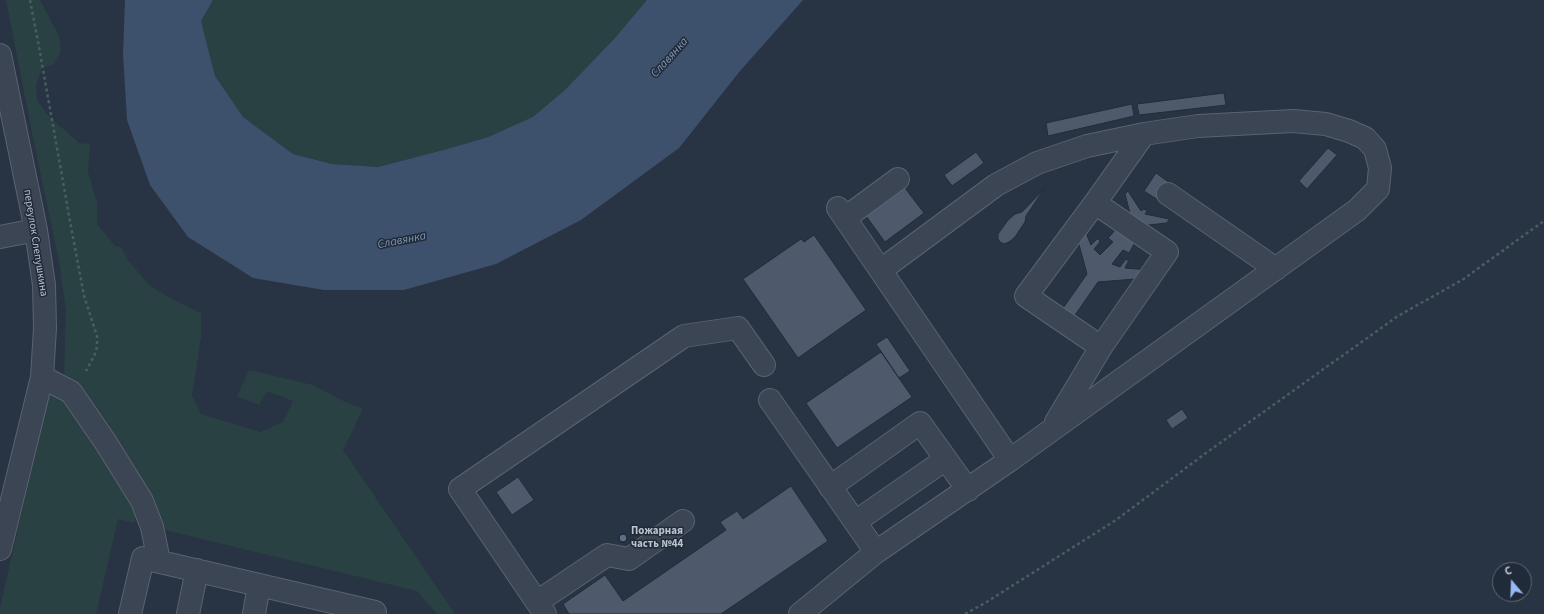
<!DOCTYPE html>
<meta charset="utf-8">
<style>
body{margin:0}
#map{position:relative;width:1544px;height:614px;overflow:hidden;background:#283343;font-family:"Source Sans 3",sans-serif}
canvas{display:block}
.north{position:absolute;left:1492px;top:562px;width:40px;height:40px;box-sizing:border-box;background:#212a38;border:1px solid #5e6673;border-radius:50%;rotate:341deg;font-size:11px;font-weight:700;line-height:16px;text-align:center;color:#b9c1cc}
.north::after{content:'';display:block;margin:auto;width:14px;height:18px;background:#94b9f7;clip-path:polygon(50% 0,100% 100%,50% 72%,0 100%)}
</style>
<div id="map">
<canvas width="1544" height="614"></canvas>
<div class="north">С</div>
</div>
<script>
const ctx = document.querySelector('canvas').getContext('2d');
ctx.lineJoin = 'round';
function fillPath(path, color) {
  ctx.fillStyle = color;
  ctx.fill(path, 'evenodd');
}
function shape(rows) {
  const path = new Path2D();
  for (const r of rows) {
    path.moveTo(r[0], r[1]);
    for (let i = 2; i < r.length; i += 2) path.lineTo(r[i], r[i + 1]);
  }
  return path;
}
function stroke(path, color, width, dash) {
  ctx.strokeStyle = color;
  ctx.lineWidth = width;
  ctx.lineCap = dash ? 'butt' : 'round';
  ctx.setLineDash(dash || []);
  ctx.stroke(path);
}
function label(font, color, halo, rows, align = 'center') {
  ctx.font = font + ' "Source Sans 3",sans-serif';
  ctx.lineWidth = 3;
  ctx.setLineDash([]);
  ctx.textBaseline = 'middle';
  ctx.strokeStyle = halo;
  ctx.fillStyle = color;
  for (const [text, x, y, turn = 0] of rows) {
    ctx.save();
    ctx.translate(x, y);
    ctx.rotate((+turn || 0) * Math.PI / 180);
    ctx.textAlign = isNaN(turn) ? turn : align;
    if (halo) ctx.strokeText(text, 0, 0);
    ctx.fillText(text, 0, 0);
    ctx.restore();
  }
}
const green = shape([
 [6,0,40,0,59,36,61,51,54,64,42,68,36,86,37,100,47,114,62,128,79,143,90,144,88,172,97,203,97,224,115,246,121,247,128,260,149,285,165,295,201,313,201,337,192,396,201,414,260,432,283,422,293,401,267,391,259,405,237,396,249,370,313,385,345,402,363,409,343,450,455,614,437,614,417,591,161,529,95,408,76,381,64,375,66,312,60,266,33,138],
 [213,0,647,0,614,39,565,90,533,118,487,137,447,149,378,167,332,164,293,154,243,117,215,76,201,21],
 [50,389,60,393,86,431,135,512,135,523,118,519,96,614,0,614,0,608]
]);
const water = shape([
 [125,0,213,0,201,21,215,76,243,117,293,154,332,164,378,167,447,149,488,137,533,117,565,90,614,39,647,0,803,0,740,71,679,148,581,220,496,264,404,290,324,290,253,278,188,237,150,185,127,120,123,54]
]);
const building = shape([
 [1224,93,1226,105,1139,115,1137,104,1224,93],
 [1132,104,1134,116,1048,136,1046,123,1132,104],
 [1328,148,1337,155,1307,189,1299,181,1328,148],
 [976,152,984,163,952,186,944,175,976,152],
 [1156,173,1170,183,1158,200,1144,191,1156,173],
 [905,188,924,213,885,242,866,216,905,188],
 [1044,189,1026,216,1025,222,1015,237,1009,242,1004,244,1000,242,998,239,998,234,1008,220,1015,214,1022,212,1044,189],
 [1128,191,1141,211,1144,209,1147,211,1145,214,1169,219,1167,223,1139,226,1137,239,1129,253,1123,250,1112,264,1120,267,1125,260,1128,259,1128,262,1125,268,1163,271,1160,277,1098,282,1073,318,1061,311,1087,274,1071,215,1076,209,1091,245,1097,239,1099,239,1100,242,1094,249,1100,255,1113,242,1108,238,1119,226,1132,221,1125,194,1128,191],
 [814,235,866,310,798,358,743,279,801,239,804,242,814,235],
 [887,337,910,371,899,378,876,344,887,337],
 [881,352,912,397,837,448,806,403,881,352],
 [1182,409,1188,418,1172,429,1166,420,1182,409],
 [518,477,534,500,512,515,496,492,518,477],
 [791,486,828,541,721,614,569,614,563,604,605,575,623,601,726,530,720,522,737,511,743,519,791,486]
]);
const path = shape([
 [30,0,39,47,70,221,84,296,97,336,97,345,96,352,86,371],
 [965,614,985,603,1116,520,1206,453,1398,316,1462,280,1544,221]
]);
const minor = shape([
 [0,55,36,230,44,285,45,328,42,377,0,549],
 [1168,194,1276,269],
 [1095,203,1026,296,1101,347],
 [838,208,1010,460],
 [845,218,898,179],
 [0,237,36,230],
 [42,377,71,392,106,443,142,501,152,527,159,561],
 [770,400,876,552],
 [1056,422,1101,347,1167,252,1095,203,1144,134],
 [830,487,920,423,968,490],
 [855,522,946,459],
 [537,602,607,555,629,559,683,521],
 [130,614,143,558,375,612,375,614],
 [188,614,197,570],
 [254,614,259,585],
 [545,614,460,489,684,336,738,328,764,365],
 [800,614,876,552,1010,460,1357,210,1378,189,1380,168,1375,149,1365,138,1349,131,1326,124,1293,121,1198,126,1144,134,1087,146,1037,163,996,185,881,270]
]);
const markers = [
 [623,538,4,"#5c6f8a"]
];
const streetNames = [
 ["переулок Слепушкина",35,243,81]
];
const poiNames = [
 ["Пожарная",631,532],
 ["часть №44",631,545]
];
const waterNames = [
 ["Славянка",670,58,-48],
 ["Славянка",402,241,-11]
];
fillPath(green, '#2a4144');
fillPath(water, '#3e516c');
fillPath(building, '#4e5a6c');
stroke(building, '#232c3a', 1);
stroke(minor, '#5a6370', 24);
stroke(path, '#485e60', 2.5, [3, 3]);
stroke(minor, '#3c4553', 22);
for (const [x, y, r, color] of markers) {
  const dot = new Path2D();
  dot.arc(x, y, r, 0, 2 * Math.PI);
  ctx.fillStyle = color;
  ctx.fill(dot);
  stroke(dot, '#212a38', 1.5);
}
label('11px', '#b9c1cc', '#212a38', streetNames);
label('bold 11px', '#b9c1cc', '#212a38', poiNames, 'left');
label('italic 12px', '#8197b3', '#212a38', waterNames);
</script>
